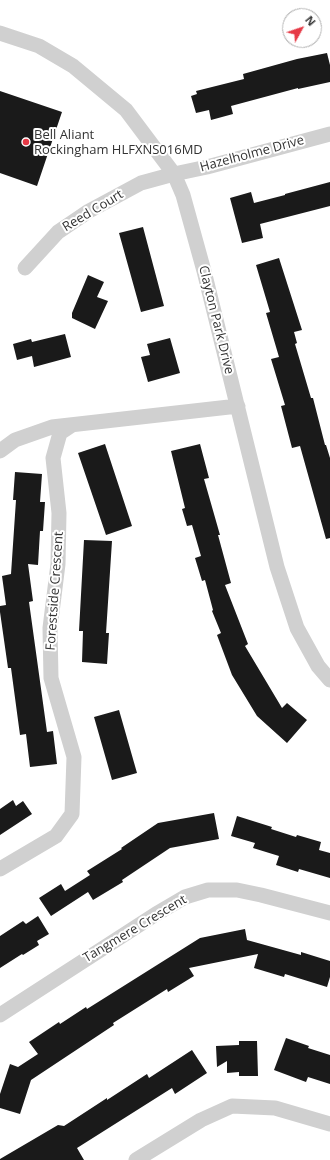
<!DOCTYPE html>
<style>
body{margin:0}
#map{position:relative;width:330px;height:1160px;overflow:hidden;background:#fff;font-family:"Open Sans",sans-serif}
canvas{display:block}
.north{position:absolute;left:282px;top:8px;width:40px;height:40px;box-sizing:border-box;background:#fff;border:1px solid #adadad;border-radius:50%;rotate:50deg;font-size:11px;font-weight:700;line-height:16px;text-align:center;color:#333}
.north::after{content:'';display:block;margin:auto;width:14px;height:18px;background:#e63946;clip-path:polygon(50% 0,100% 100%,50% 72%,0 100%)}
</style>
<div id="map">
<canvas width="330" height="1160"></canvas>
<div class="north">N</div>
</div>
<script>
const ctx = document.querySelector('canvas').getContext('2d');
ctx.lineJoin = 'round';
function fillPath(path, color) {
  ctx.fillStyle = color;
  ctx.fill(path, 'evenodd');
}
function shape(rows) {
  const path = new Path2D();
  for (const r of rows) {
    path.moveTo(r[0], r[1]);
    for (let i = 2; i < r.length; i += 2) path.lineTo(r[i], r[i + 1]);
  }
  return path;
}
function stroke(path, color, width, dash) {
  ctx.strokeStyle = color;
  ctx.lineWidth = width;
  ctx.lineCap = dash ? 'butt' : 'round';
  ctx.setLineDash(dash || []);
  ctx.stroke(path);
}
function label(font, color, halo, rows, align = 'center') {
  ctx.font = font + ' "Open Sans",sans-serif';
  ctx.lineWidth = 4;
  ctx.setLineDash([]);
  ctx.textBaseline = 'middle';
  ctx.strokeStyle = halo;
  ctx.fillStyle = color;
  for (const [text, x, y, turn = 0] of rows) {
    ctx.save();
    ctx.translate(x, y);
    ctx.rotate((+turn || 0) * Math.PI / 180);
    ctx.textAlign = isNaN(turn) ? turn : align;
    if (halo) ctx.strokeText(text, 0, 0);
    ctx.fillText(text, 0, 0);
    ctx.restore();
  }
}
const building = shape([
 [327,53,330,65,330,82,298,89,298,88,231,106,233,114,211,120,209,110,196,113,191,96,197,94,196,91,244,79,243,74,297,59],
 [0,91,62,112,37,186,0,173],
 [330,182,330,206,260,224,263,238,242,243,230,198,251,192,254,203,285,195,285,194],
 [143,227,164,306,141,312,119,233],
 [279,258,302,330,294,332,297,343,295,344,311,398,313,398,325,445,326,445,330,458,330,538,326,539,300,446,292,448,281,406,285,405,271,359,279,357,266,313,270,312,256,265],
 [88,275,104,282,97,297,108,301,95,329,72,318,72,313],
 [65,334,71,357,34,367,32,356,17,360,13,344,31,339,32,342],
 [170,338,180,373,148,382,141,357,150,355,147,344],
 [105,444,132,526,106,535,78,453],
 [200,444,209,478,204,479,220,535,218,535,231,583,225,585,248,644,245,646,282,708,287,703,307,720,287,743,257,716,232,675,217,635,221,633,212,611,213,610,205,580,202,581,195,558,201,556,192,525,187,526,182,509,185,508,171,451],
 [15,472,42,474,40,502,45,502,43,531,40,531,38,565,28,564,33,601,29,602,47,732,53,731,57,764,30,767,26,734,20,735,11,668,8,668,0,612,0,606,6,605,2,576,11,574,16,500,13,500],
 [84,540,112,541,106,633,109,633,107,664,82,662,83,631,79,631],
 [119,710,137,773,112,780,94,717],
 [13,800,16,806,23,801,32,814,0,835,0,809],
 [214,813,219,839,170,848,122,880,123,882,93,900,88,892,51,916,39,898,61,884,65,891,90,875,87,871,122,849,121,848,158,823],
 [237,816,272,827,271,829,296,837,297,835,321,842,319,850,330,853,330,878,299,869,298,872,276,865,279,856,253,848,255,843,231,836],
 [38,916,49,934,37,941,39,945,23,955,22,954,0,968,0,936,23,921,26,924],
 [245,929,247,940,301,955,301,952,330,961,330,977,327,987,285,974,284,977,254,968,258,954,189,968,194,976,168,992,167,989,113,1023,114,1025,31,1080,20,1114,0,1108,0,1094,10,1064,18,1067,38,1054,29,1042,59,1022,60,1024,86,1007,87,1009,200,938],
 [286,1038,309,1046,308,1048,330,1055,330,1084,308,1077,306,1082,274,1070],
 [239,1041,257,1041,258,1076,239,1076,239,1072,227,1073,227,1061,217,1067,216,1046,239,1045],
 [192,1050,207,1073,175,1094,172,1088,77,1148,84,1160,0,1160,0,1159,58,1125,64,1126,107,1098,107,1100,147,1074,149,1078]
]);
const minor = shape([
 [0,33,39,46,73,66,126,110,174,174,183,195,204,271,277,567,297,628,318,666,330,680],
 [25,268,58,232,89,211,141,183,174,174,207,167,330,134],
 [0,451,15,440,52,427,238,406],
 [0,869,56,836,72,814,74,757,51,678,50,628,58,564,59,513,53,458,60,433,72,425],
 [0,1015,156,914,185,897,208,890,237,890,261,895,330,913],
 [136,1160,201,1120,232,1106,275,1108,330,1124]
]);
const markers = [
 [26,142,4,"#e63946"]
];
const poiNames = [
 ["Bell Aliant",34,135],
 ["Rockingham HLFXNS016MD",34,150]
];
const streetNames = [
 ["Hazelholme Drive",252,154,-15],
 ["Reed Court",93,211,-31],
 ["Clayton Park Drive",216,320,76],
 ["Forestside Crescent",55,591,-86],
 ["Tangmere Crescent",135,929,-31]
];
fillPath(building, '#1a1a1a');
stroke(minor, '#d0d0d0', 15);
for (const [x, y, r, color] of markers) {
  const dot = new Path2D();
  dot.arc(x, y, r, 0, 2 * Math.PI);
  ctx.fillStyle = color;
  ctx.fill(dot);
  stroke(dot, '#fff', 1.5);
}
label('13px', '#333', '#fff', poiNames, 'left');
label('13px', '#333', '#fff', streetNames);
</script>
